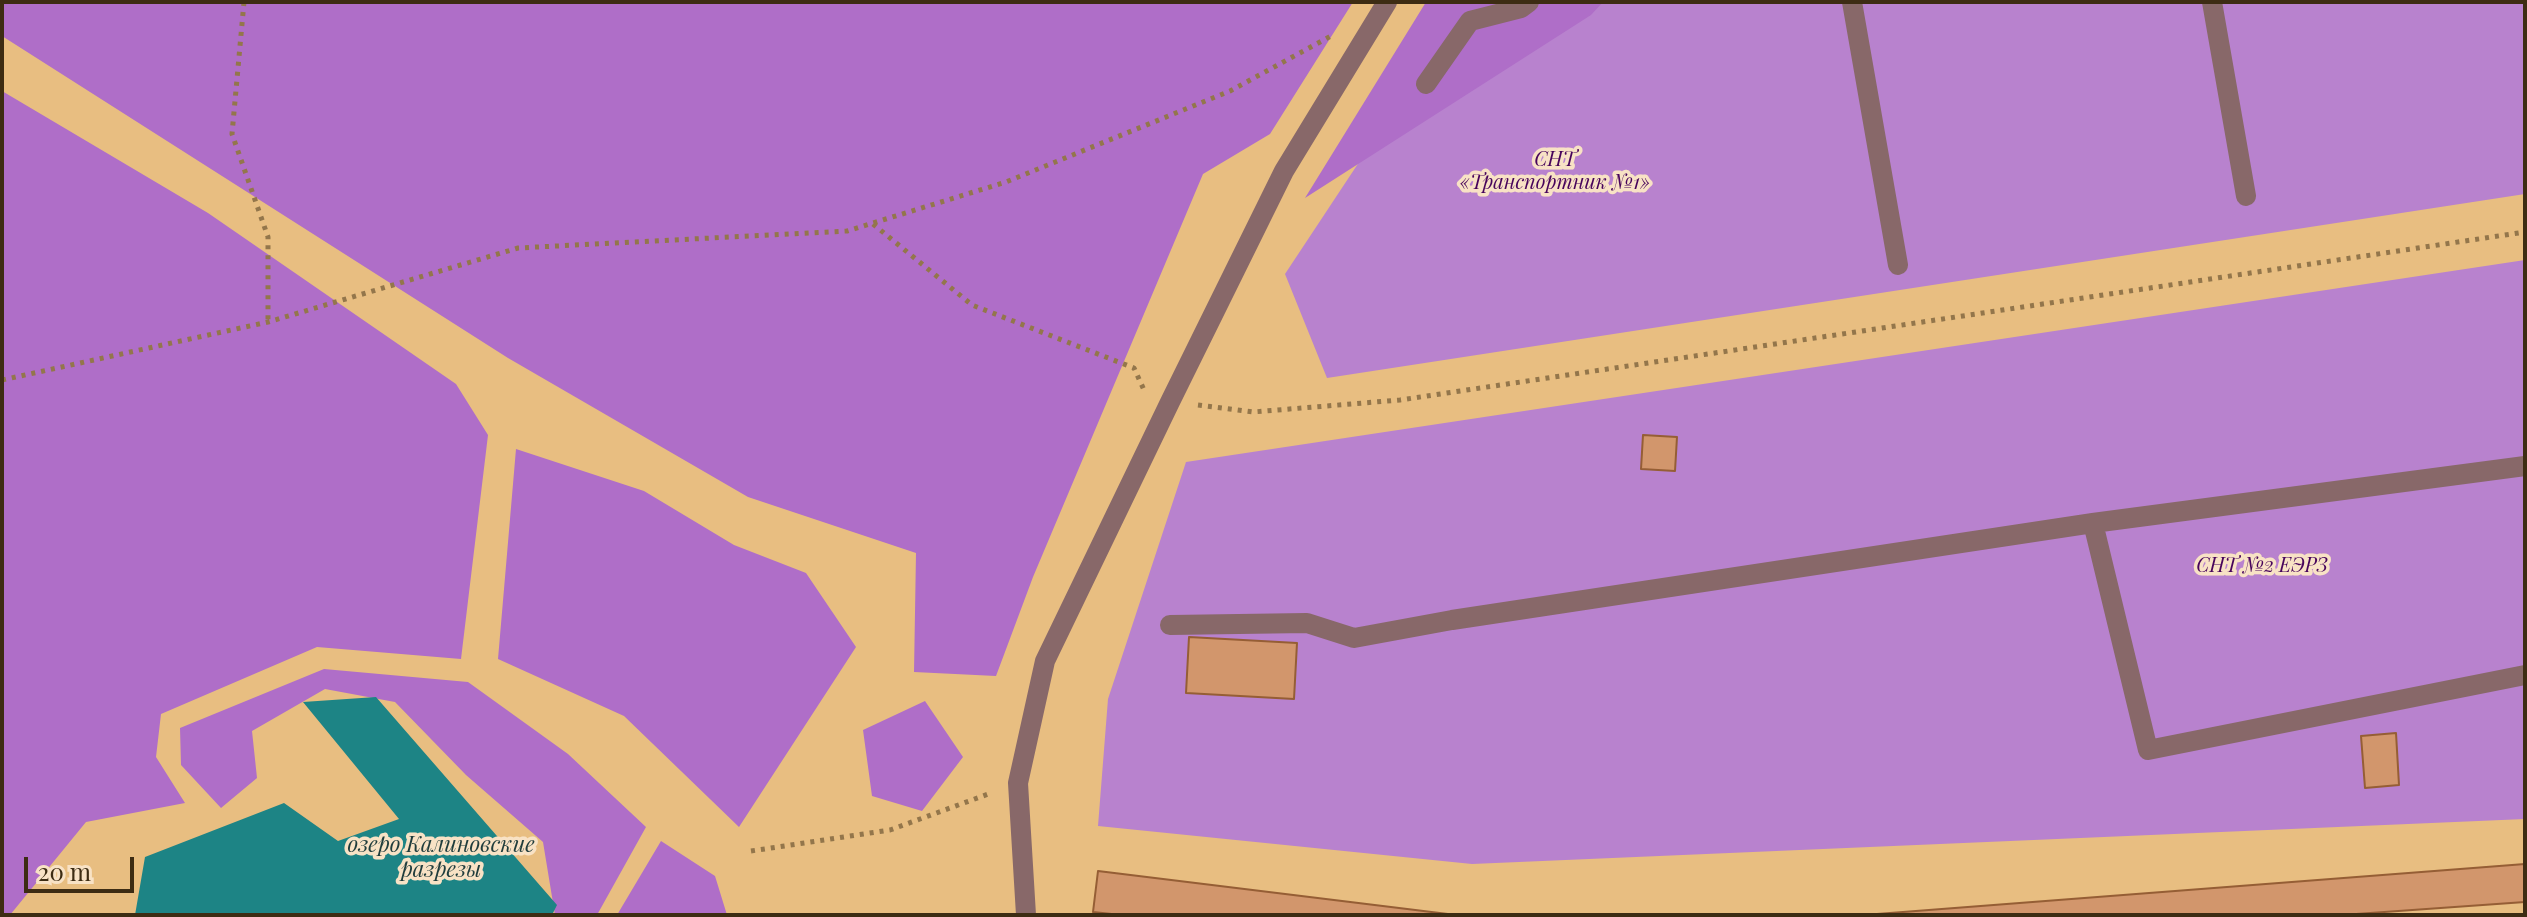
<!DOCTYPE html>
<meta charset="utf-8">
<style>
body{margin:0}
#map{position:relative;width:2527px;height:917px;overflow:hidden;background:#e8be81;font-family:"Playfair Display",serif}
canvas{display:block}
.frame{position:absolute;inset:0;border:4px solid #3d2c13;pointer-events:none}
.scale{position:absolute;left:24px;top:857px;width:110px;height:36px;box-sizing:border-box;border:4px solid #3d2c13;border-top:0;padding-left:10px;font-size:24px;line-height:28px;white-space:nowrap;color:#3d2c13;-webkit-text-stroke:6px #f8e2c5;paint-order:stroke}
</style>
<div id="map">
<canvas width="2527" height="917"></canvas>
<div class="frame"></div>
<div class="scale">20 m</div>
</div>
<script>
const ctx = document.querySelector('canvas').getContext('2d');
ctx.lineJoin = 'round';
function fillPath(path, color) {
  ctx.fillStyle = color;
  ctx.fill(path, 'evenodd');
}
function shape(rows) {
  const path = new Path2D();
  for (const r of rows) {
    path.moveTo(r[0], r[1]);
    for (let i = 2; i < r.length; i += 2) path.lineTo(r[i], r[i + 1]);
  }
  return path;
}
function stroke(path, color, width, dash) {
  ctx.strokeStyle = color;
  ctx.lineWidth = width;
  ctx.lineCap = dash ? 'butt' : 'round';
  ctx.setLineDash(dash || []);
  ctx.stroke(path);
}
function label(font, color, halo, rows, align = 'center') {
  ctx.font = font + ' "Playfair Display",serif';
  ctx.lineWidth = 7;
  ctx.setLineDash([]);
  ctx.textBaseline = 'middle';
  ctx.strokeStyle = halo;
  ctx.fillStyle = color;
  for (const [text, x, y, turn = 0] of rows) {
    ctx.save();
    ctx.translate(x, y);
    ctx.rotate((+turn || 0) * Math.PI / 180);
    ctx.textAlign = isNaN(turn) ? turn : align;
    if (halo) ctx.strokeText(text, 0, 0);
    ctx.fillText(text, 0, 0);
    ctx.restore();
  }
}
const green = shape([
 [1465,2,2525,2,2525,194,1327,378,1285,274],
 [2525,260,2525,819,1472,864,1098,826,1108,699,1186,462]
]);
const forest = shape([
 [2,2,1353,2,1270,134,1203,174,1033,577,996,676,914,672,916,553,748,497,508,358,2,36],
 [1426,2,1603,2,1591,15,1305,198],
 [2,91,208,213,456,384,488,435,461,659,317,647,161,714,156,757,185,803,86,822,10,915,2,915],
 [516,449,644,491,734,545,806,573,856,647,739,827,624,716,498,659],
 [324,669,468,682,568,754,646,827,597,915,555,915,543,842,466,775,395,702,325,689,252,731,257,778,221,808,181,765,180,728],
 [925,701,963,757,922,811,872,796,863,730],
 [661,841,715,876,727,915,617,915]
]);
const water = shape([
 [376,697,557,905,552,915,135,915,145,857,284,803,338,841,399,819,303,702]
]);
const building = shape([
 [1643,435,1677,437,1675,471,1641,469,1643,435],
 [1189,637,1297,643,1294,699,1186,693,1189,637],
 [2396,733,2399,785,2365,788,2361,736,2396,733],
 [2525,864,2525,902,2342,915,1864,915,2525,864],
 [1098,871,1456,915,1121,915,1093,912,1098,871]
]);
const path = shape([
 [244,2,232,134,268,237,268,322],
 [873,224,972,305,1134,368,1144,390],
 [2,380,268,322,518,248,847,231,1006,182,1230,91,1331,36],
 [1198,405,1253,412,1400,400,2525,232],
 [751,851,890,830,991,793]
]);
const minor = shape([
 [1852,2,1898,265],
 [2212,2,2246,196],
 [1426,84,1470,21,1521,8,1529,2],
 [2093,523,2148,750,2525,675],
 [1170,625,1307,623,1354,638,1452,620,2093,523,2525,466],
 [1026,915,1018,783,1045,661,1170,402,1284,171,1387,2]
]);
const parkNames = [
 ["СНТ",1555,160],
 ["«Транспортник №1»",1555,183],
 ["СНТ №2 ЕЭРЗ",2262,566]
];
const waterNames = [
 ["озеро Калиновские",441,845],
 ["разрезы",441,870]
];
fillPath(green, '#b882ce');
fillPath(forest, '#af6ec8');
fillPath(water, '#1d8485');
fillPath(building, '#d2966c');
stroke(building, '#955e35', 2);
stroke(path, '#93764b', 5, [4, 6]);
stroke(minor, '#886869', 20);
label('italic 20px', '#47045b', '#f8e2c5', parkNames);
label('italic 22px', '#1f3c3c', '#f8e2c5', waterNames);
</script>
